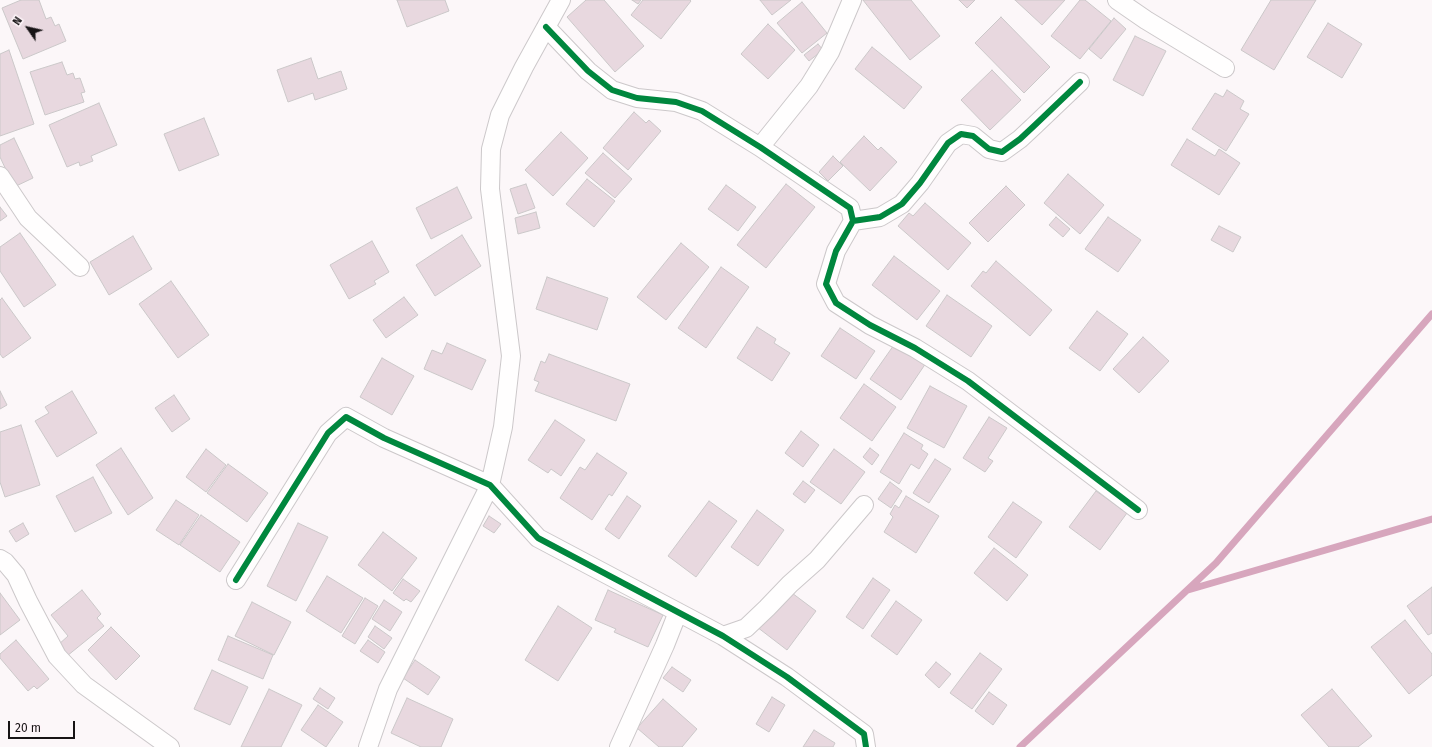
<!DOCTYPE html>
<html>
<head>
<meta charset="utf-8">
<style>
  body { margin:0 }
  #map { position:relative; width:1432px; height:747px; overflow:hidden; background:#fcf7f9; font-family:"Fira Sans",sans-serif }
  canvas { display:block }
  .north { position:absolute; left:8px; top:8px; width:40px; height:40px; -webkit-text-stroke:3px #fef5f9; paint-order:stroke; rotate:304deg; font-size:11px; font-weight:700; line-height:16px; text-align:center; color:#171415 }
  .north::after { content:''; display:block; margin:auto; width:14px; height:18px; background:#171415; clip-path:polygon(50% 0,100% 100%,50% 72%,0 100%) }
  .scale { position:absolute; left:8px; top:721px; width:67px; height:18px; box-sizing:border-box; border:2px solid #171415; border-top:0; padding-left:5px; font-size:12px; line-height:14px; white-space:nowrap; color:#171415; -webkit-text-stroke:3px #fef5f9; paint-order:stroke }
</style>
</head>
<body>
<div id="map">
<canvas width="1432" height="747"></canvas>
<div class="north">N</div>
<div class="scale">20 m</div>
</div>
<script>
const c = document.querySelector('canvas').getContext('2d');
c.lineJoin = 'round';
function poly(rows) {
  const path = new Path2D();
  for (const r of rows) {
    path.moveTo(r[0], r[1]);
    for (let i = 2; i < r.length; i += 2) path.lineTo(r[i], r[i + 1]);
  }
  return path;
}
function trace(path, color, width, dash) {
  c.strokeStyle = color;
  c.lineWidth = width;
  c.lineCap = dash ? 'butt' : 'round';
  c.setLineDash(dash || []);
  c.stroke(path);
}
function fillPath(path, color) {
  c.fillStyle = color;
  c.fill(path, 'evenodd');
}
const stream = poly([
  [1188,590,1432,519],
  [1020,747,1216,563,1432,314]
]);
const building = poly([
  [21,0,39,0,46,19,51,17,55,26,59,24,66,41,23,59,2,8,21,0],
  [397,0,445,0,449,11,407,27,397,0],
  [586,0,604,0,644,46,615,72,567,17,586,0],
  [632,0,641,0,638,4,632,0],
  [643,0,690,0,691,1,661,39,631,15,643,0],
  [760,0,791,0,772,15,760,0],
  [863,0,911,0,940,36,910,60,863,0],
  [959,0,975,0,967,8,959,0],
  [1015,0,1065,0,1042,25,1015,0],
  [1080,0,1085,0,1111,21,1080,59,1051,36,1080,0],
  [1271,0,1316,0,1274,70,1241,50,1271,0],
  [802,2,827,33,802,53,777,23,802,2],
  [1001,17,1050,67,1024,93,975,43,1001,17],
  [1114,18,1126,29,1101,59,1089,49,1114,18],
  [1328,23,1362,44,1342,78,1307,57,1328,23],
  [768,24,795,50,768,79,741,54,768,24],
  [1135,36,1166,51,1143,96,1113,80,1135,36],
  [818,44,823,50,809,61,804,55,818,44],
  [872,47,922,87,904,109,855,69,872,47],
  [9,50,34,124,0,136,0,54,9,50],
  [311,58,318,79,341,71,347,89,315,100,313,93,288,102,277,70,311,58],
  [62,62,67,75,73,73,75,79,80,78,85,92,81,93,84,102,45,115,30,72,62,62],
  [992,70,1021,100,990,130,961,100,992,70],
  [1227,90,1244,101,1240,109,1249,114,1226,151,1192,129,1215,93,1223,97,1227,90],
  [99,103,117,145,91,156,93,161,80,166,79,162,67,167,49,125,99,103],
  [634,112,646,123,649,120,661,131,628,170,603,148,634,112],
  [204,118,219,155,179,171,164,134,204,118],
  [561,132,588,158,553,196,525,170,561,132],
  [864,136,878,150,881,147,897,162,870,191,840,162,864,136],
  [14,138,33,178,14,187,0,157,0,145,14,138],
  [1187,139,1215,156,1219,149,1240,163,1219,195,1171,165,1187,139],
  [603,153,632,179,615,198,585,173,603,153],
  [833,156,843,166,828,181,819,172,833,156],
  [1068,174,1104,205,1080,234,1044,203,1068,174],
  [587,179,615,201,594,227,566,204,587,179],
  [526,184,535,208,518,214,510,189,526,184],
  [786,184,815,207,766,268,737,245,786,184],
  [726,185,756,207,738,231,708,209,726,185],
  [1006,186,1025,205,988,242,969,223,1006,186],
  [457,187,472,218,431,239,416,208,457,187],
  [925,203,971,243,948,270,898,226,909,213,913,216,925,203],
  [0,207,7,216,0,221,0,207],
  [536,212,540,228,518,234,515,218,536,212],
  [1056,217,1070,229,1063,237,1049,225,1056,217],
  [1108,217,1141,240,1118,272,1085,249,1108,217],
  [1219,226,1241,237,1233,252,1211,240,1219,226],
  [20,233,56,285,24,307,0,271,0,247,20,233],
  [462,235,481,266,435,296,416,265,462,235],
  [133,236,152,269,109,295,90,262,133,236],
  [372,241,389,272,374,281,376,284,349,299,330,265,372,241],
  [681,243,709,267,666,320,637,297,681,243],
  [894,256,940,291,917,320,872,285,894,256],
  [996,261,1052,310,1030,336,971,286,983,271,986,273,996,261],
  [721,267,749,287,706,348,678,328,721,267],
  [547,277,608,298,597,330,536,309,547,277],
  [171,281,209,335,178,358,139,304,171,281],
  [947,295,992,326,971,357,926,326,947,295],
  [404,297,418,315,386,338,373,320,404,297],
  [2,298,31,338,3,358,0,354,0,300,2,298],
  [1097,311,1128,334,1100,371,1069,348,1097,311],
  [757,327,776,339,774,343,790,353,772,381,737,358,757,327],
  [840,328,875,351,856,379,821,356,840,328],
  [1143,337,1169,361,1139,393,1113,369,1143,337],
  [896,342,926,363,901,400,870,379,896,342],
  [447,343,486,360,472,390,424,369,432,350,442,354,447,343],
  [549,354,630,384,616,421,535,391,539,382,534,380,541,361,545,363,549,354],
  [382,358,414,376,392,415,360,397,382,358],
  [864,384,896,407,872,441,840,418,864,384],
  [930,386,967,406,944,448,907,428,930,386],
  [0,391,7,405,0,409,0,391],
  [72,391,97,433,57,457,35,421,49,413,45,407,72,391],
  [174,395,190,419,172,432,155,408,174,395],
  [989,417,1007,428,988,458,993,461,985,472,963,458,989,417],
  [555,420,585,440,561,476,551,469,548,473,528,460,555,420],
  [21,425,40,485,5,497,0,482,0,432,21,425],
  [801,431,819,445,803,467,785,453,801,431],
  [904,433,923,445,921,449,928,454,919,469,911,464,899,484,880,472,904,433],
  [121,448,153,498,128,515,96,465,121,448],
  [870,448,879,455,872,465,863,457,870,448],
  [206,449,226,465,206,492,186,477,206,449],
  [834,449,865,472,841,504,810,482,834,449],
  [597,453,627,473,612,496,609,494,592,520,560,498,580,467,585,470,597,453],
  [935,459,951,469,929,503,913,493,935,459],
  [228,464,268,493,247,522,207,493,228,464],
  [93,477,112,513,75,532,56,496,93,477],
  [803,481,815,490,805,503,793,494,803,481],
  [890,482,902,491,891,508,878,499,890,482],
  [1096,491,1127,513,1100,550,1069,527,1096,491],
  [627,496,641,506,619,539,605,529,627,496],
  [906,496,939,516,916,553,884,532,893,517,890,514,895,505,899,508,906,496],
  [176,500,199,515,179,545,156,530,176,500],
  [709,501,737,521,696,577,668,556,709,501],
  [1013,502,1042,522,1016,558,988,537,1013,502],
  [757,510,784,530,758,566,731,547,757,510],
  [201,515,240,542,220,572,180,545,201,515],
  [489,516,501,524,494,533,483,526,489,516],
  [23,523,29,534,16,542,9,531,23,523],
  [298,523,328,537,296,601,267,586,298,523],
  [383,532,417,558,392,591,358,565,383,532],
  [994,548,1028,575,1007,601,974,573,994,548],
  [327,576,363,598,341,633,306,611,327,576],
  [873,578,890,590,863,629,846,617,873,578],
  [403,579,420,591,411,602,406,599,404,601,393,593,403,579],
  [1432,587,1432,633,1428,635,1407,606,1432,587],
  [82,590,101,614,97,618,104,626,67,656,58,645,68,636,51,615,82,590],
  [608,590,663,615,648,647,614,632,616,629,595,620,608,590],
  [0,593,20,620,0,635,0,593],
  [792,593,816,611,787,650,757,627,792,593],
  [365,598,378,606,355,644,342,636,365,598],
  [384,600,402,612,390,631,372,619,384,600],
  [896,601,922,620,897,655,871,636,896,601],
  [252,602,291,622,274,655,235,636,252,602],
  [558,606,592,628,558,681,525,660,558,606],
  [1405,620,1432,654,1432,675,1409,694,1371,647,1405,620],
  [375,626,392,638,384,649,368,637,375,626],
  [111,627,140,656,116,680,88,650,111,627],
  [228,636,273,655,263,679,218,660,228,636],
  [16,640,49,679,37,689,34,686,28,691,0,658,0,654,16,640],
  [368,640,385,652,378,663,360,651,368,640],
  [980,653,1002,669,972,709,950,693,980,653],
  [415,660,440,677,428,695,403,678,415,660],
  [936,662,951,674,939,688,925,675,936,662],
  [672,667,691,680,683,692,663,678,672,667],
  [212,670,248,687,230,725,194,709,212,670],
  [320,688,335,698,328,709,313,699,320,688],
  [269,689,302,705,281,747,241,747,269,689],
  [1332,689,1372,736,1358,747,1329,747,1301,715,1332,689],
  [989,692,1007,705,993,725,975,711,989,692],
  [772,697,785,705,769,732,756,724,772,697],
  [407,698,453,719,441,747,421,747,391,733,407,698],
  [663,699,697,729,682,747,659,747,637,728,663,699],
  [318,705,343,722,326,747,301,730,318,705],
  [814,730,835,743,833,747,803,747,814,730]
]);
const street = poly([
  [1117,0,1146,20,1225,68],
  [546,27,588,71,612,90,637,98,676,102,702,111,760,147,850,208,853,221,836,251,826,284,836,303,870,325,915,348,968,381,1138,510],
  [760,147,809,86,830,52,852,0],
  [0,176,28,218,80,267],
  [853,221,880,217,902,204,920,183,948,143,961,134,973,136,989,149,1002,152,1020,139,1035,125,1080,82],
  [0,559,5,562,16,575,28,601,57,656,84,685,170,747],
  [236,580,328,433,346,417,384,438,490,485,538,538,723,636,787,677,864,734,866,747],
  [723,636,746,628,767,608,790,584,817,560,864,505],
  [368,747,388,689,490,485,503,427,511,356,490,189,491,149,500,115,524,67,561,0],
  [619,747,665,645,678,612]
]);
const cycleway = poly([
  [546,27,588,71,612,90,637,98,676,102,702,111,760,147,850,208,853,221,836,251,826,284,836,303,870,325,915,348,968,381,1138,510],
  [853,221,880,217,902,204,920,183,948,143,961,134,973,136,989,149,1002,152,1020,139,1035,125,1080,82],
  [236,580,328,433,346,417,384,438,490,485,538,538,723,636,787,677,864,734,866,747]
]);
trace(stream, '#d7a6bd', 7);
fillPath(building, '#e8d8df');
trace(building, '#cbc8c9', 1);
trace(street, '#ccc8ca', 20);
trace(street, '#fffefe', 18);
trace(cycleway, '#00873e', 6);
</script>
</body>
</html>
